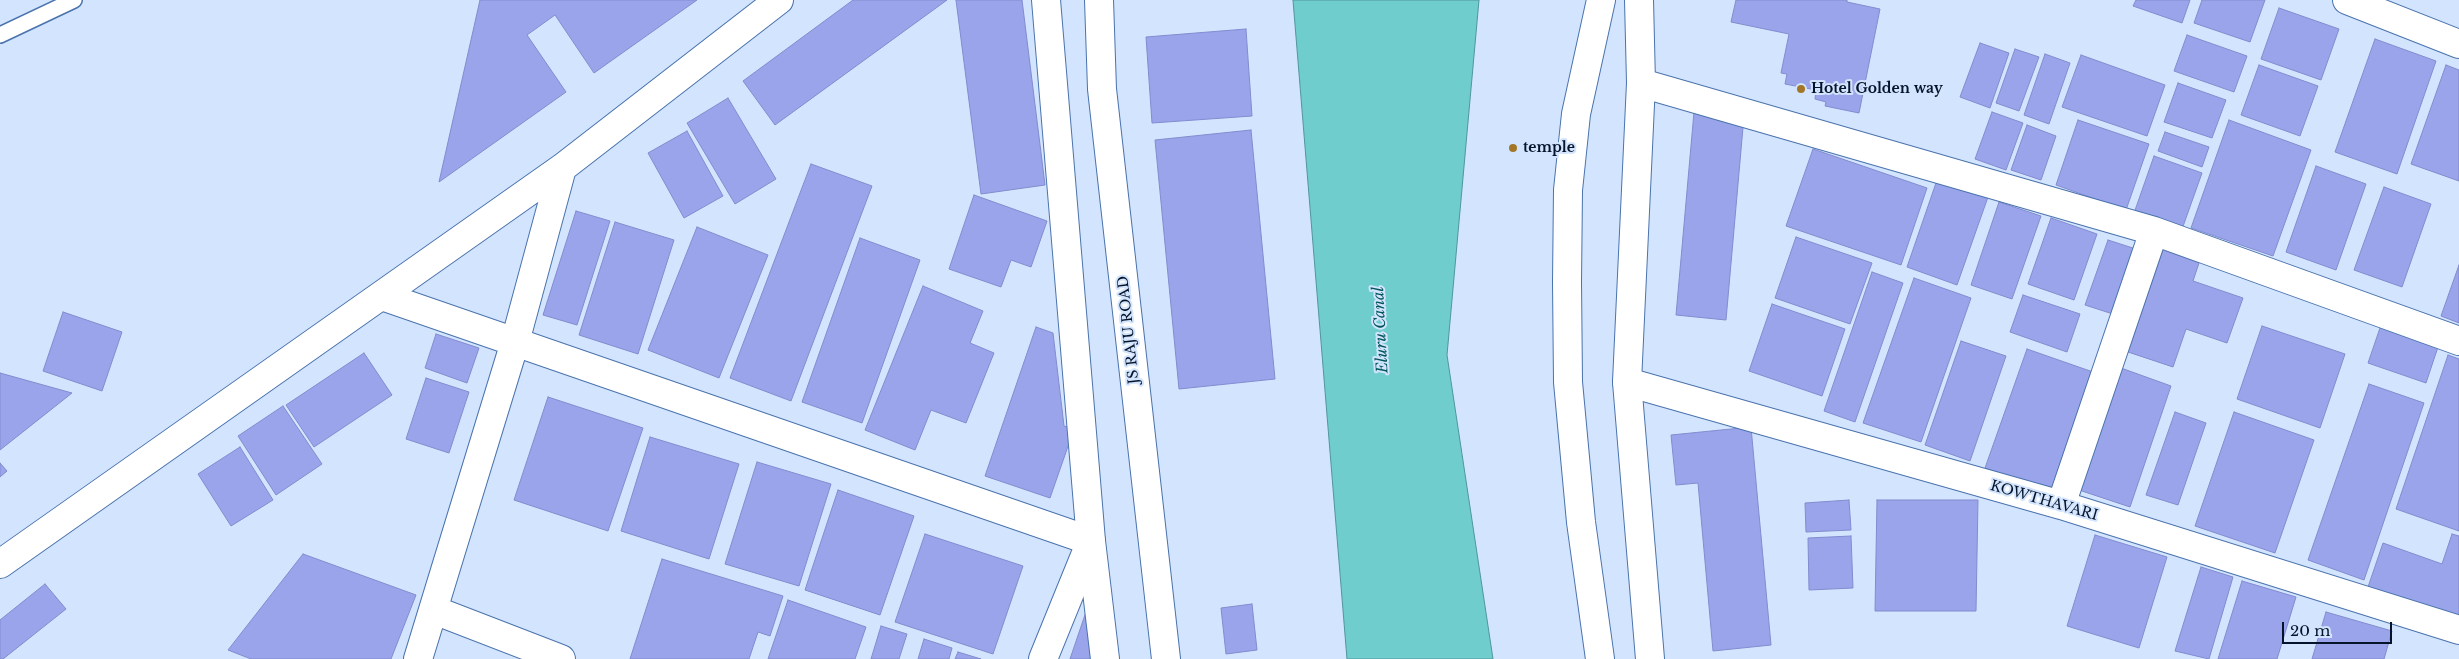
<!DOCTYPE html>
<html>
<head>
<meta charset="utf-8">
<style>
  body { margin:0 }
  #map { position:relative; width:2459px; height:659px; overflow:hidden; background:#d2e4fe; font-family:"Libre Baskerville",serif }
  canvas { display:block }
  .scale { position:absolute; left:2282px; top:622px; width:110px; height:22px; box-sizing:border-box; border:2px solid #05142a; border-top:0; padding-left:6px; font-size:15px; line-height:18px; white-space:nowrap; color:#05142a; -webkit-text-stroke:4px #d2e4fe; paint-order:stroke }
</style>
</head>
<body>
<div id="map">
<canvas width="2459" height="659"></canvas>
<div class="scale">20 m</div>
</div>
<script>
const c = document.querySelector('canvas').getContext('2d');
c.lineJoin = 'round';
function fillPath(path, color) {
  c.fillStyle = color;
  c.fill(path, 'evenodd');
}
function poly(rows) {
  const path = new Path2D();
  for (const r of rows) {
    path.moveTo(r[0], r[1]);
    for (let i = 2; i < r.length; i += 2) path.lineTo(r[i], r[i + 1]);
  }
  return path;
}
function trace(path, color, width, dash) {
  c.strokeStyle = color;
  c.lineWidth = width;
  c.lineCap = dash ? 'butt' : 'round';
  c.setLineDash(dash || []);
  c.stroke(path);
}
function drawText(font, color, halo, rows, align = 'center') {
  c.font = font + ' "Libre Baskerville",serif';
  c.lineWidth = 4;
  c.setLineDash([]);
  c.textBaseline = 'middle';
  c.strokeStyle = halo;
  c.fillStyle = color;
  for (const [text, x, y, turn = 0] of rows) {
    c.save();
    c.translate(x, y);
    c.rotate((+turn || 0) * Math.PI / 180);
    c.textAlign = isNaN(turn) ? turn : align;
    if (halo) c.strokeText(text, 0, 0);
    c.fillText(text, 0, 0);
    c.restore();
  }
}
const water = poly([
  [1293,0,1479,0,1447,355,1493,659,1347,659,1293,0]
]);
const building = poly([
  [480,0,697,0,594,73,555,15,527,35,566,92,439,182,480,0],
  [853,0,947,0,775,125,743,81,853,0],
  [956,0,1022,0,1045,185,981,194,956,0],
  [1736,0,1847,0,1847,2,1880,9,1859,113,1825,106,1826,102,1815,99,1816,90,1785,84,1787,74,1781,73,1789,34,1731,22,1736,0],
  [2136,0,2190,0,2182,23,2133,6,2136,0],
  [2202,0,2265,0,2250,42,2194,23,2202,0],
  [2279,8,2339,29,2321,80,2261,59,2279,8],
  [1246,29,1252,116,1152,123,1146,37,1246,29],
  [2187,35,2247,56,2234,92,2174,71,2187,35],
  [2375,39,2436,61,2397,174,2335,152,2375,39],
  [1980,43,2009,53,1990,108,1960,97,1980,43],
  [2015,49,2039,57,2019,111,1996,103,2015,49],
  [2045,54,2070,63,2049,124,2024,115,2045,54],
  [2081,55,2165,85,2147,136,2062,107,2081,55],
  [2259,65,2318,86,2300,136,2241,115,2259,65],
  [2446,65,2459,70,2459,181,2411,164,2446,65],
  [2178,83,2226,100,2212,138,2164,122,2178,83],
  [728,98,776,179,735,204,687,123,728,98],
  [1694,112,1744,116,1726,320,1676,315,1694,112],
  [1992,112,2023,123,2006,170,1975,159,1992,112],
  [2078,120,2149,144,2126,210,2056,185,2078,120],
  [2229,120,2311,150,2273,256,2191,228,2229,120],
  [2027,125,2056,136,2041,180,2011,170,2027,125],
  [1251,130,1275,379,1179,389,1155,140,1251,130],
  [687,131,723,196,684,218,648,153,687,131],
  [2165,132,2209,147,2202,167,2158,151,2165,132],
  [1813,149,1927,188,1901,265,1786,226,1813,149],
  [2154,156,2202,173,2181,232,2133,216,2154,156],
  [811,164,872,186,791,401,730,378,811,164],
  [2316,166,2366,184,2336,270,2286,252,2316,166],
  [1937,180,1988,197,1957,285,1907,267,1937,180],
  [2384,187,2431,204,2402,287,2354,270,2384,187],
  [974,195,1047,221,1031,267,1011,260,1001,287,949,269,974,195],
  [1999,202,2041,216,2012,299,1971,285,1999,202],
  [576,211,610,221,577,325,543,315,576,211],
  [2051,218,2097,234,2074,300,2028,284,2051,218],
  [615,222,674,240,638,354,579,335,615,222],
  [697,227,768,255,719,378,648,350,697,227],
  [1796,237,1872,263,1850,324,1775,298,1796,237],
  [860,238,920,260,862,423,802,402,860,238],
  [2108,240,2139,250,2116,315,2085,305,2108,240],
  [2163,250,2199,263,2193,281,2243,298,2227,343,2186,329,2173,367,2128,352,2163,250],
  [2459,265,2459,323,2441,316,2459,265],
  [1872,272,1903,283,1855,422,1824,411,1872,272],
  [1914,278,1971,298,1921,442,1863,423,1914,278],
  [923,286,983,311,970,343,994,353,966,423,931,410,915,450,865,430,923,286],
  [2023,295,2080,314,2067,352,2010,332,2023,295],
  [1772,304,1845,329,1822,396,1749,371,1772,304],
  [63,312,122,332,102,391,43,371,63,312],
  [2381,325,2439,344,2426,383,2368,363,2381,325],
  [2262,326,2345,354,2320,428,2237,399,2262,326],
  [1036,327,1053,333,1064,426,1074,429,1050,498,985,476,1036,327],
  [436,334,479,348,467,383,425,368,436,334],
  [1961,341,2006,356,1970,461,1925,445,1961,341],
  [2027,349,2093,372,2052,491,1985,468,2027,349],
  [364,353,392,395,314,447,286,405,364,353],
  [2448,355,2459,359,2459,531,2396,509,2448,355],
  [2121,368,2171,386,2130,507,2079,490,2121,368],
  [0,373,72,393,0,450,0,373],
  [426,378,469,392,449,453,406,439,426,378],
  [2369,384,2424,403,2364,580,2308,560,2369,384],
  [548,397,643,428,608,531,514,500,548,397],
  [283,406,322,464,276,495,238,436,283,406],
  [2175,412,2206,423,2178,505,2146,495,2175,412],
  [2234,412,2314,440,2275,553,2195,526,2234,412],
  [1751,427,1771,645,1713,651,1698,483,1676,485,1671,435,1751,427],
  [650,437,739,464,709,559,621,531,650,437],
  [240,447,273,500,231,526,198,474,240,447],
  [757,462,831,484,799,586,725,564,757,462],
  [0,463,7,471,0,477,0,463],
  [838,490,914,516,880,615,805,590,838,490],
  [1849,500,1851,530,1806,532,1805,503,1849,500],
  [1877,500,1978,500,1976,611,1875,611,1877,500],
  [925,534,1023,566,993,654,895,622,925,534],
  [2452,534,2459,536,2459,618,2368,587,2383,543,2442,564,2452,534],
  [2095,535,2167,557,2139,648,2067,626,2095,535],
  [1851,536,1853,588,1809,590,1808,538,1851,536],
  [303,554,416,595,391,659,251,659,228,650,303,554],
  [662,559,783,596,770,636,758,632,749,659,630,659,662,559],
  [2201,567,2233,577,2209,659,2175,651,2201,567],
  [2242,581,2296,597,2277,659,2218,659,2242,581],
  [45,584,66,609,3,659,0,659,0,620,45,584],
  [788,600,866,627,855,659,768,659,788,600],
  [1252,604,1257,650,1226,654,1221,608,1252,604],
  [1088,606,1094,659,1070,659,1088,606],
  [2326,612,2392,631,2384,659,2312,659,2326,612],
  [881,626,907,634,899,659,871,659,881,626],
  [924,639,952,648,949,659,918,659,924,639],
  [958,652,981,659,955,659,958,652]
]);
const lane = poly([
  [0,35,74,0]
]);
const street = poly([
  [2347,0,2459,44],
  [1641,83,2154,231,2459,341],
  [382,296,1091,541,1043,659],
  [1627,382,2061,505,2459,630],
  [2061,505,2154,231],
  [434,610,561,659]
]);
const secondary = poly([
  [0,564,562,168,779,0],
  [418,659,515,342,562,168]
]);
const primary = poly([
  [1046,0,1091,541,1105,659],
  [1099,0,1102,89,1166,659],
  [1639,0,1641,83,1627,382,1650,659],
  [1600,659,1581,522,1568,382,1567,282,1568,190,1576,114,1601,0]
]);
const markers = [
  [1801,89,5,"#a27527"],
  [1513,148,5,"#a27527"]
];
const poiNames = [
  ["Hotel Golden way",1811,89],
  ["temple",1523,148]
];
const streetNames = [
  ["JS RAJU ROAD",1129,330,-96],
  ["KOWTHAVARI",2044,501,16]
];
const waterNames = [
  ["Eluru Canal",1381,330,-93]
];
fillPath(water, '#70cdce');
trace(water, '#50969d', 1);
fillPath(building, '#9aa4ea');
trace(building, '#828bcf', 1);
trace(lane, '#4a73ad', 18);
trace(street, '#4a73ad', 30);
trace(secondary, '#4a73ad', 30);
trace(primary, '#4a73ad', 30);
trace(lane, '#fff', 15);
trace(street, '#fff', 28);
trace(secondary, '#fff', 28);
trace(primary, '#fff', 28);
for (const [x, y, r, color] of markers) {
  const dot = new Path2D();
  dot.arc(x, y, r, 0, 2 * Math.PI);
  c.fillStyle = color;
  c.fill(dot);
  trace(dot, '#d2e4fe', 2);
}
drawText('bold 14px', '#05142a', '#d2e4fe', poiNames, 'left');
drawText('14px', '#05142a', '#d2e4fe', streetNames);
drawText('italic 15px', '#005758', '#d2e4fe', waterNames);
</script>
</body>
</html>
